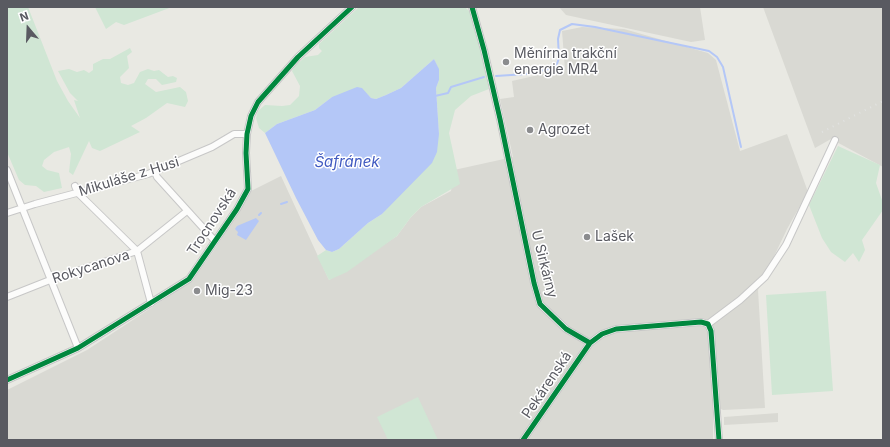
<!DOCTYPE html>
<html>
<head>
<meta charset="utf-8">
<style>
  body { margin:0 }
  #map { position:relative; width:890px; height:447px; overflow:hidden; background:#e9e9e3; font-family:Inter,sans-serif }
  canvas { display:block }
  .frame { position:absolute; inset:0; border:8px solid #595a61; pointer-events:none }
  .north { position:absolute; left:8px; top:8px; width:40px; height:40px; -webkit-text-stroke:3px #fff; paint-order:stroke; rotate:341deg; font-size:11px; font-weight:700; line-height:16px; text-align:center; color:#595a61 }
  .north::after { content:''; display:block; margin:auto; width:14px; height:18px; background:#595a61; clip-path:polygon(50% 0,100% 100%,50% 72%,0 100%) }
</style>
</head>
<body>
<div id="map">
<canvas width="890" height="447"></canvas>
<div class="frame"></div>
<div class="north">N</div>
</div>
<script>
const c = document.querySelector('canvas').getContext('2d');
c.lineJoin = 'round';
function fillPath(path, color) {
  c.fillStyle = color;
  c.fill(path, 'evenodd');
}
function poly(rows) {
  const path = new Path2D();
  for (const r of rows) {
    path.moveTo(r[0], r[1]);
    for (let i = 2; i < r.length; i += 2) path.lineTo(r[i], r[i + 1]);
  }
  return path;
}
function trace(path, color, width, dash) {
  c.strokeStyle = color;
  c.lineWidth = width;
  c.lineCap = dash ? 'butt' : 'round';
  c.setLineDash(dash || []);
  c.stroke(path);
}
function drawText(font, color, halo, rows, align = 'center') {
  c.font = font + ' Inter,sans-serif';
  c.lineWidth = 3;
  c.setLineDash([]);
  c.textBaseline = 'middle';
  c.strokeStyle = halo;
  c.fillStyle = color;
  for (const [text, x, y, turn = 0] of rows) {
    c.save();
    c.translate(x, y);
    c.rotate((+turn || 0) * Math.PI / 180);
    c.textAlign = isNaN(turn) ? turn : align;
    if (halo) c.strokeText(text, 0, 0);
    c.fillText(text, 0, 0);
    c.restore();
  }
}
const industrial = poly([
  [559,7,700,7,705,40,691,42,566,15],
  [763,7,883,7,883,167,831,139,815,148],
  [582,27,624,29,708,53,716,60,740,151,787,134,808,192,787,229,758,290,765,408,723,410,713,405,713,440,7,440,7,390,87,350,192,281,215,249,251,191,281,176,329,280,397,236,411,217,421,207,451,191,454,170,513,157,500,99,514,97,512,81,565,69,562,31],
  [778,413,778,422,724,425,724,417]
]);
const green = poly([
  [7,7,28,7,57,81,68,101,80,118,74,100,78,101,70,93,58,71,69,69,77,72,84,70,89,73,93,70,93,64,103,59,110,59,130,48,132,52,127,56,129,68,120,77,121,83,128,85,134,83,140,72,148,69,154,71,159,70,168,77,173,76,177,78,176,82,162,85,156,79,148,79,145,84,156,92,180,87,186,92,188,101,185,107,167,103,146,118,131,126,140,132,100,151,92,148,89,141,73,175,69,172,71,154,69,147,54,152,44,160,42,166,47,170,59,173,62,188,44,192,36,186,25,185,19,180,7,152],
  [95,7,172,7,124,25,116,22,106,29],
  [359,7,465,7,470,12,476,28,489,89,471,96,455,110,449,133,460,184,421,207,411,217,397,236,347,272,329,280,317,256,326,250,332,252,339,249,368,223,382,214,439,134,436,88,439,80,438,68,434,59,401,88,386,95,376,99,371,98,367,94,332,97,315,110,277,124,265,133,259,128,256,118,258,111,265,105,282,106,290,105,299,96,300,86,292,71,295,66,305,57,318,55,322,51,319,48,319,44],
  [838,146,880,165,876,183,883,203,883,210,862,240,865,250,859,262,853,253,845,262,831,252,822,238,809,205],
  [826,291,833,391,772,395,766,295],
  [418,397,438,440,388,440,377,417]
]);
const water = poly([
  [434,59,439,69,439,80,436,88,439,134,437,152,432,163,382,214,368,223,339,249,332,252,326,250,318,240,296,198,265,133,277,124,315,110,332,97,357,87,362,88,371,98,376,99,386,95,401,88],
  [256,218,259,221,246,240,237,235,238,232,235,229,237,226]
]);
const stream = poly([
  [496,76,526,74,553,68,557,64,559,58,558,39,560,30,572,24,595,27,709,51,717,57,723,67,741,147],
  [435,96,448,93,451,87,484,77],
  [281,204,287,202],
  [259,215,261,213]
]);
const street = poly([
  [472,7,484,50,500,119,534,283,540,304,566,329,590,343],
  [7,170,78,348],
  [155,172,157,177,215,241],
  [75,186,78,193,137,251,151,303],
  [7,213,35,204,148,174,212,147,234,134,247,134],
  [7,297,50,280,137,251,187,211],
  [708,324,740,300,765,277,786,245,835,140],
  [7,380,78,348,189,279,237,209,248,189,246,153,247,134,251,116,258,102,298,57,352,7],
  [523,440,590,343,602,334,616,329,701,322,708,324,711,331,719,440]
]);
const rail = poly([
  [822,132,883,101]
]);
const cycleway = poly([
  [472,7,484,50,500,119,534,283,540,304,566,329,590,343],
  [7,380,78,348,189,279,237,209,248,189,246,153,247,134,251,116,258,102,298,57,352,7],
  [523,440,590,343,602,334,616,329,701,322,708,324,711,331,719,440]
]);
const markers = [
  [506,62,4,"#8b8c8e"],
  [530,130,4,"#8b8c8e"],
  [587,237,4,"#8b8c8e"],
  [197,291,4,"#8b8c8e"]
];
const poiNames = [
  ["Měnírna trakční",514,54],
  ["energie MR4",514,70],
  ["Agrozet",538,130],
  ["Lašek",595,237],
  ["Mig-23",205,291]
];
const streetNames = [
  ["Mikuláše z Husi",129,177,-17],
  ["Trocnovská",212,222,-57],
  ["U Sirkárny",544,264,76],
  ["Rokycanova",91,267,-18],
  ["Pekárenská",547,385,-56]
];
const waterNames = [
  ["Šafránek",347,162]
];
fillPath(industrial, '#d9d9d3');
fillPath(green, '#d0e6d4');
fillPath(water, '#b4c7f7');
trace(stream, '#b4c7f7', 2);
trace(street, '#c7c7c7', 8);
trace(street, '#fcfcfb', 6);
trace(rail, '#e2e3e2', 2, [1, 5]);
trace(cycleway, '#00873e', 5);
for (const [x, y, r, color] of markers) {
  const dot = new Path2D();
  dot.arc(x, y, r, 0, 2 * Math.PI);
  c.fillStyle = color;
  c.fill(dot);
  trace(dot, '#fff', 1.5);
}
drawText('14px', '#595a61', '#fff', poiNames, 'left');
drawText('14px', '#595a61', '#fff', streetNames);
drawText('italic 15px', '#405ac1', '#fff', waterNames);
</script>
</body>
</html>
